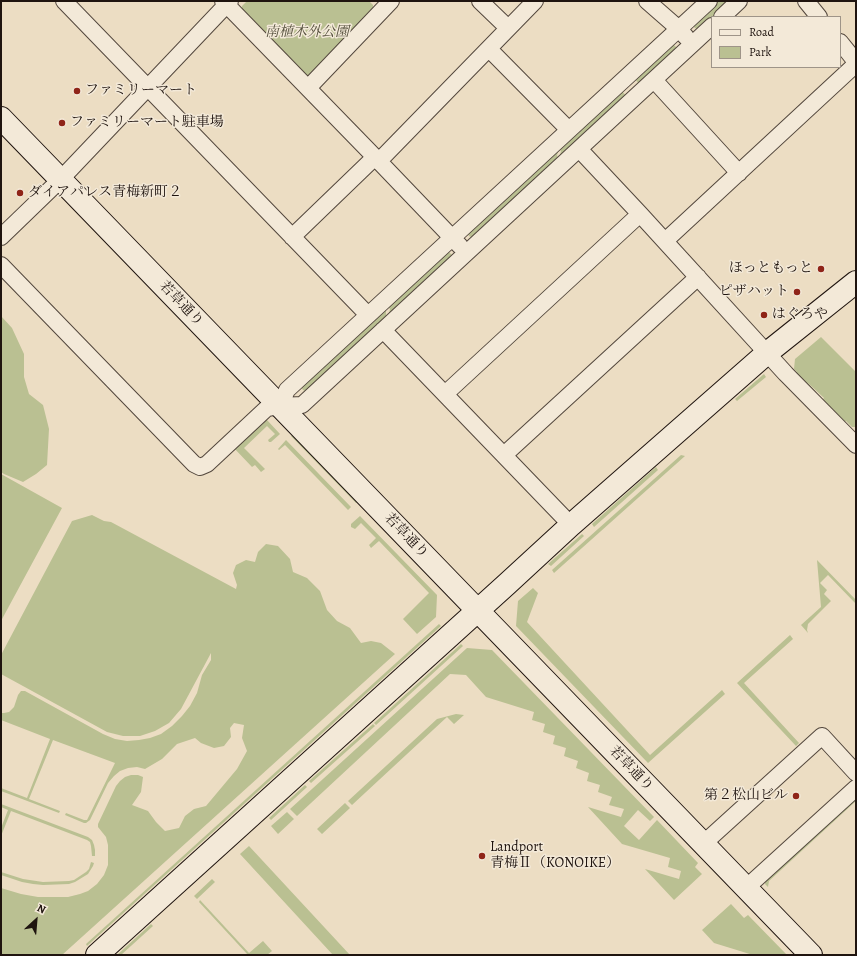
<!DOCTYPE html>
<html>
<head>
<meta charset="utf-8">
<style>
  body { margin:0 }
  #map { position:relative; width:857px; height:956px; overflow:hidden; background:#ecddc3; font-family:Alegreya,serif }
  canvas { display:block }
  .frame { position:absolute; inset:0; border:2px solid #1f140f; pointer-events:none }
  .legend { position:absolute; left:711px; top:16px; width:130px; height:52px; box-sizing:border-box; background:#f3e9d8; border:1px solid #9e9488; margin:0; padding:5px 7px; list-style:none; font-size:12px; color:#1f140f }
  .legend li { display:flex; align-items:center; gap:8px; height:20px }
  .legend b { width:20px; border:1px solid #9e9488 }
  .north { position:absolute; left:16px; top:900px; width:40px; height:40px; -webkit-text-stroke:3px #f3e9d8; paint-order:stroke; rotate:26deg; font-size:11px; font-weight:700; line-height:16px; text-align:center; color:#1f140f }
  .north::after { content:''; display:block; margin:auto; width:14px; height:18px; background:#1f140f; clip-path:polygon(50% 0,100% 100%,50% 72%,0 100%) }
</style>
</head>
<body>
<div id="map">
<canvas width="857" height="956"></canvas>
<div class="frame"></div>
<ul class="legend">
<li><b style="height:5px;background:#f3e9d8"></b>Road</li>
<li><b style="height:11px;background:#bac092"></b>Park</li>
</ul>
<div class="north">N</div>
</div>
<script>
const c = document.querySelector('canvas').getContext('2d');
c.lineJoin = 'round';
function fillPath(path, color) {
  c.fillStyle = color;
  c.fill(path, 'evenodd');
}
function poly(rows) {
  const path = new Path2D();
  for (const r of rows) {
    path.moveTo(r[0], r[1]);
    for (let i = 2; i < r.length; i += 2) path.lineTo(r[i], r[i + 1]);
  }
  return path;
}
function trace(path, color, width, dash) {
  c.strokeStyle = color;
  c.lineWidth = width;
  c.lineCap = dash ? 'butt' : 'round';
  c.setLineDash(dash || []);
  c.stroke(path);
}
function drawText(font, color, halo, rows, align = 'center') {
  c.font = font + ' Alegreya,"Noto Serif JP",serif';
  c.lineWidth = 3;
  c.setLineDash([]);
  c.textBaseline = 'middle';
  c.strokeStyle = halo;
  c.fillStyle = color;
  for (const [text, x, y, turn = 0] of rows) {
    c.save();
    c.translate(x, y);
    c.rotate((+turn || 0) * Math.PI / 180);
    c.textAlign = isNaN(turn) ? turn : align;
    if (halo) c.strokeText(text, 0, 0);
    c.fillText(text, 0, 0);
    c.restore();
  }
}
const green = poly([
  [247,1,369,1,373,5,373,11,311,76,305,76,242,12,242,6],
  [714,1,732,1,715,17,712,17,712,20,699,30,695,28,693,26],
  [671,44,674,45,677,48,641,86,633,77],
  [620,89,628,98,565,155,560,155,561,151,557,147],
  [552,151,558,151,557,156,560,160,473,238,469,236,467,232],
  [448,251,453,256,394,314,389,314,390,309,386,305],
  [381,310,386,310,386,315,389,319,305,391,303,390,301,387],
  [1,316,12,328,24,354,24,377,29,394,43,405,49,429,47,465,36,474,23,482,4,474,1,472],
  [821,337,856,372,856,427,852,427,846,421,844,423,821,401,824,398,807,382,816,392,814,393,795,374,797,372,794,369,795,359],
  [764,374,766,377,737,401,735,399],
  [262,420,267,420,280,434,271,442,269,442,268,440,275,434,267,426,244,448,265,469,261,472,255,465,252,467,233,447],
  [293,434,358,501,356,503,291,436],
  [286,440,351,507,348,510,285,445,279,450,278,449],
  [681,455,685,456,554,573,552,570],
  [656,467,658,470,594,527,592,524],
  [1,474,62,508,1,621],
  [92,515,104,521,111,522,236,589,237,585,233,573,236,565,246,560,255,562,258,552,266,544,278,546,290,559,293,572,307,578,320,591,327,610,337,621,350,628,361,643,371,641,381,643,395,654,62,955,1,955,1,888,21,894,38,897,68,897,80,894,88,891,97,884,104,875,108,865,108,845,106,837,98,827,98,824,116,786,120,781,125,777,131,775,138,775,143,777,141,792,132,805,148,811,156,822,165,831,179,828,185,816,194,809,206,806,237,769,247,751,242,738,244,725,234,723,230,728,231,737,224,746,214,748,201,743,195,738,177,744,162,759,145,769,137,767,128,768,120,771,114,776,108,783,90,820,86,823,84,823,65,815,66,813,84,820,87,820,88,818,115,763,53,740,29,799,60,811,59,813,1,791,1,788,27,798,50,739,1,720,1,713,4,713,9,712,14,707,18,695,21,691,25,691,103,734,115,739,127,741,139,740,150,738,161,734,172,726,182,716,190,706,197,693,202,675,211,660,211,653,181,709,169,723,155,731,140,736,123,736,107,732,1,674,1,655,72,521],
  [360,516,437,595,436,617,417,634,403,619,429,593,379,541,371,548,369,545,376,538,361,523,355,529,351,527,351,524],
  [582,534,584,536,551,566,548,564],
  [817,560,856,600,856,604,828,575,820,583,827,590,824,594,831,601,808,624,807,630,808,633,801,625,821,607],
  [533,588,538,593,527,622,650,755,722,690,725,694,648,763,516,626,518,601],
  [439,624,441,626,87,946,86,944],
  [790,635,793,639,744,683,799,743,796,746,737,683],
  [461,644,463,646,376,725,374,723],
  [467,648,492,650,654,817,650,821,638,810,624,826,639,840,657,820,698,863,695,867,702,874,674,900,645,869,679,879,681,871,668,867,670,858,622,844,588,807,621,817,624,809,609,805,612,797,598,792,600,785,587,781,589,773,576,768,578,761,564,756,566,748,553,744,555,736,543,732,545,724,532,720,534,712,486,697,466,675,450,674,297,816,290,809],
  [456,714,464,715,454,724,447,717,352,805,348,801,437,719],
  [373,724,375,726,311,783,309,781],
  [305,785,307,787,271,820,269,818],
  [856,795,856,801,769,881,768,887,765,884,766,878],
  [345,803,350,808,322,834,317,829],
  [1,804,88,837,92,840,94,845,95,850,95,856,92,856,91,846,90,842,87,840,11,811,1,836,1,828,8,810,1,807],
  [287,812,294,819,278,834,271,826],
  [249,846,350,955,333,955,240,854],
  [91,862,94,863,93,866,88,874,75,882,69,884,43,885,33,884,22,882,1,875,1,872,23,879,43,882,69,881,74,880,86,872,89,869],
  [212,879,215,882,197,899,194,896],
  [200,900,249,953,263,941,272,951,267,955,248,955,199,902],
  [731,904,744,918,748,915,787,955,753,955,714,943,702,930],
  [151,924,153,926,121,955,117,955]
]);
const street = poly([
  [64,1,368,315],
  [223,1,369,151,460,246],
  [480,1,508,28],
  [647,1,679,29,686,37],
  [806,1,819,17],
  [722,17,739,1],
  [840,42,856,62],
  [489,49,569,130],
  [654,80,739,173],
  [308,88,391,1],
  [579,149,640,214,786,374,856,445],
  [379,161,535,1],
  [1,237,60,180,230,1],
  [292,237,375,157],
  [665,241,856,64],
  [1,265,194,464,200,467,207,464,267,408,280,406,302,405,712,26],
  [383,330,571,525],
  [445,394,640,214],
  [280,406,287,390,709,1],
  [504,455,698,277],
  [703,844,822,736,856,773],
  [746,888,856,788]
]);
const secondary = poly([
  [1,118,811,955],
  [97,955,507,584,571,525,767,353,856,282]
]);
const markers = [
  [77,91,4,"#8f2418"],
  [62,123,4,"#8f2418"],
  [20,193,4,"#8f2418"],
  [821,269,4,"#8f2418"],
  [797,292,4,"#8f2418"],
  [764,315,4,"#8f2418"],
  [796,796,4,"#8f2418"],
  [482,856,4,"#8f2418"]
];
const parkNames = [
  ["南植木外公園",307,33]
];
const poiNames = [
  ["ファミリーマート",85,91],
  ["ファミリーマート駐車場",70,123],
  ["ダイアパレス青梅新町２",28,193],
  ["ほっともっと",813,269,"right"],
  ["ピザハット",789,292,"right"],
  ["はぐろや",772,315],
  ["第２松山ビル",788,796,"right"],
  ["Landport",490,848],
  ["青梅Ⅱ（KONOIKE）",490,864]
];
const streetNames = [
  ["若草通り",181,304,46],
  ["若草通り",406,536,46],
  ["若草通り",631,769,46]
];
fillPath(green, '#bac092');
trace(street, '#52463c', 18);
trace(secondary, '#1f140f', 24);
trace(street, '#f3e9d8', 16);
trace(secondary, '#f3e9d8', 22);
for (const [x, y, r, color] of markers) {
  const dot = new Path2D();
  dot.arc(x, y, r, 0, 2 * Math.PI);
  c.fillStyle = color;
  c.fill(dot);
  trace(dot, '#f3e9d8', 1.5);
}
drawText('italic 14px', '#55503d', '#f3e9d8', parkNames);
drawText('14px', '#1f140f', '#f3e9d8', poiNames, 'left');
drawText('14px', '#1f140f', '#f3e9d8', streetNames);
</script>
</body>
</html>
